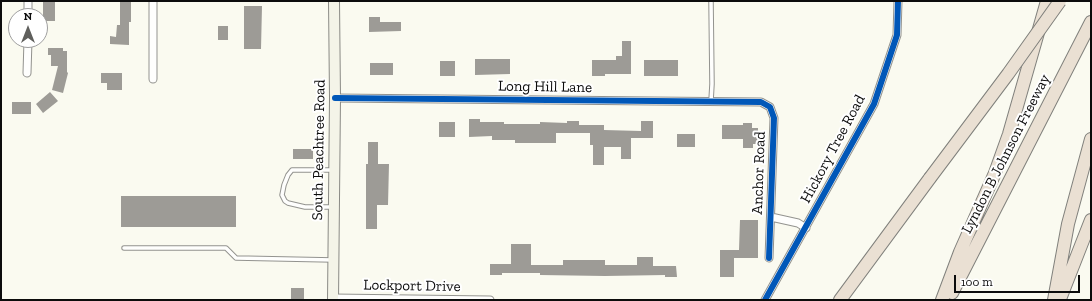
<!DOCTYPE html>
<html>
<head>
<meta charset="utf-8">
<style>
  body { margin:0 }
  #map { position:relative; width:1092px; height:301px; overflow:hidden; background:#fafaf0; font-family:"Zilla Slab",serif }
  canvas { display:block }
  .frame { position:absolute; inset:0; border:2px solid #0c0c0c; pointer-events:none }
  .north { position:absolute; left:8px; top:8px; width:40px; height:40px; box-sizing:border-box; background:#fff; border:1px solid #9e9e9e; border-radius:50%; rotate:0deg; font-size:11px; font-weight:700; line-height:16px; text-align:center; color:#0c0c0c }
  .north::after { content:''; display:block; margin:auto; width:14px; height:18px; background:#5f5f5c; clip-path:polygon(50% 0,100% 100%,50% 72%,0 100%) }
  .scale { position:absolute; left:954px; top:275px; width:126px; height:18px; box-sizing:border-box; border:2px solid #0c0c0c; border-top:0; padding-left:5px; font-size:12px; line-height:14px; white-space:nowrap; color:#0c0c0c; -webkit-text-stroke:3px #fff; paint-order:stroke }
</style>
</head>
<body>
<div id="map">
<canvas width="1092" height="301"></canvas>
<div class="frame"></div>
<div class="north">N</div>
<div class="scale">100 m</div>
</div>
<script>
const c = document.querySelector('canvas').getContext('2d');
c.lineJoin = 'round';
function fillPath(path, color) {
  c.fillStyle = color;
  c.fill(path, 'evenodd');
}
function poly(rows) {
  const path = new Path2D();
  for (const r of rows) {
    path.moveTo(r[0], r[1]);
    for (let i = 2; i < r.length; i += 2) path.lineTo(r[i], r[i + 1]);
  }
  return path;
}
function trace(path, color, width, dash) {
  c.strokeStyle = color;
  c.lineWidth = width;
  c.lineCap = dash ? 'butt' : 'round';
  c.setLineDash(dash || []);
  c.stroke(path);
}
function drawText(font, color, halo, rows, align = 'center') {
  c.font = font + ' "Zilla Slab",serif';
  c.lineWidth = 4;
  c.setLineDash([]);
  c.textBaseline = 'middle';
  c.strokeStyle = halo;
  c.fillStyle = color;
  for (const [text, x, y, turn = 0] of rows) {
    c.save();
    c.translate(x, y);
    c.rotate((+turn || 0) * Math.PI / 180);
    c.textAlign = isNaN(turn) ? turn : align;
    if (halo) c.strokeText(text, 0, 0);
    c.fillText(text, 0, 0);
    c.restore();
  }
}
const building = poly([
  [43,1,55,1,55,21,43,21],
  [120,2,131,2,131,22,129,22,129,45,110,44,110,36,116,37,117,25,120,25],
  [244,6,262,6,261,49,244,49],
  [369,17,380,17,380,22,401,22,401,31,369,32],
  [218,26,228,26,228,40,218,40],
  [622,41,631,41,631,74,605,74,605,76,592,76,592,60,616,60,616,56,622,56],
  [48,48,63,48,63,51,67,51,67,72,68,73,63,93,52,90,58,66,51,66,51,55,48,55],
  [475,59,510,59,510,74,475,75],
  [644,60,678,60,678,76,644,76],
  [440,61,455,61,455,76,440,76],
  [370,63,393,63,393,75,370,75],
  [101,73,122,73,122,90,107,90,107,83,101,83],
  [50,92,58,101,43,113,36,104],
  [12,102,31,102,31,114,12,114],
  [469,119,480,119,480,122,504,122,504,124,540,124,540,122,567,123,567,121,579,121,579,125,604,125,604,130,641,131,641,121,653,121,653,138,631,138,631,159,621,159,621,147,604,147,604,165,593,165,593,145,590,145,590,133,556,133,556,143,515,143,515,140,492,140,492,136,469,137],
  [439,122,455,122,455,137,439,137],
  [743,123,752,123,752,128,758,128,758,144,753,144,753,148,743,148,743,139,722,139,722,125,743,125],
  [677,134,695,134,695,147,677,147],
  [368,142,378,142,378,164,389,164,388,205,377,205,377,229,366,229,366,164,368,164],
  [293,149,313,149,313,159,293,159],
  [121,196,236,196,236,227,121,227],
  [740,220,758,220,758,258,734,258,734,277,720,277,720,250,739,250],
  [511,244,531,244,531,265,563,265,563,260,605,260,605,265,637,265,637,257,653,257,653,266,676,266,677,277,665,277,665,275,605,276,540,275,540,273,502,273,502,275,490,275,490,264,511,264],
  [291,288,304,288,304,300,291,300]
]);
const lane = poly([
  [711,101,712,84,711,1],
  [332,207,305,207,288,203,285,201,282,195,284,185,288,175,292,170,333,170],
  [124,248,226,248,236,258,333,260]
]);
const street = poly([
  [28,16,28,1],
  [27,73,28,40],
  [153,79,153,1],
  [335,98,761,102,770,107,774,118,769,258],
  [771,217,798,223,806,228],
  [333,298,490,300],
  [765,300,874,104,897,35,898,1]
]);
const secondary = poly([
  [333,300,335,98,334,1]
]);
const highway = poly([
  [952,293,1091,22],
  [1060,299,1091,220],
  [840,300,930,178],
  [942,300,960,252,995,173,1009,134,1047,1],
  [1054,300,1068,224,1091,139]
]);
const highwayBridge = poly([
  [930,178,1008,74,1060,1]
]);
const cycleway = poly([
  [335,98,761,102,770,107,774,118,769,258],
  [765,300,874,104,897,35,898,1]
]);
const streetNames = [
  ["Long Hill Lane",545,87,1],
  ["Hickory Tree Road",833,149,-62],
  ["South Peachtree Road",319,150,-89],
  ["Lyndon B Johnson Freeway",1006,154,-63],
  ["Anchor Road",759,173,-88],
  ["Lockport Drive",412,286,1]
];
fillPath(building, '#9d9b96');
trace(lane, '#93938f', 5.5);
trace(street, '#93938f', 9);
trace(secondary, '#8a8a85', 12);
trace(highway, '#80807c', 14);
trace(lane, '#fefefd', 3.5);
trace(street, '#fefefd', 7);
trace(secondary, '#f4f4e8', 10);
trace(highway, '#eae0d3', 12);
trace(highwayBridge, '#80807c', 14, []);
trace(highwayBridge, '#eae0d3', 12);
trace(cycleway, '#0057b8', 6);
drawText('15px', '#0c0c0c', '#fff', streetNames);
</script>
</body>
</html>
